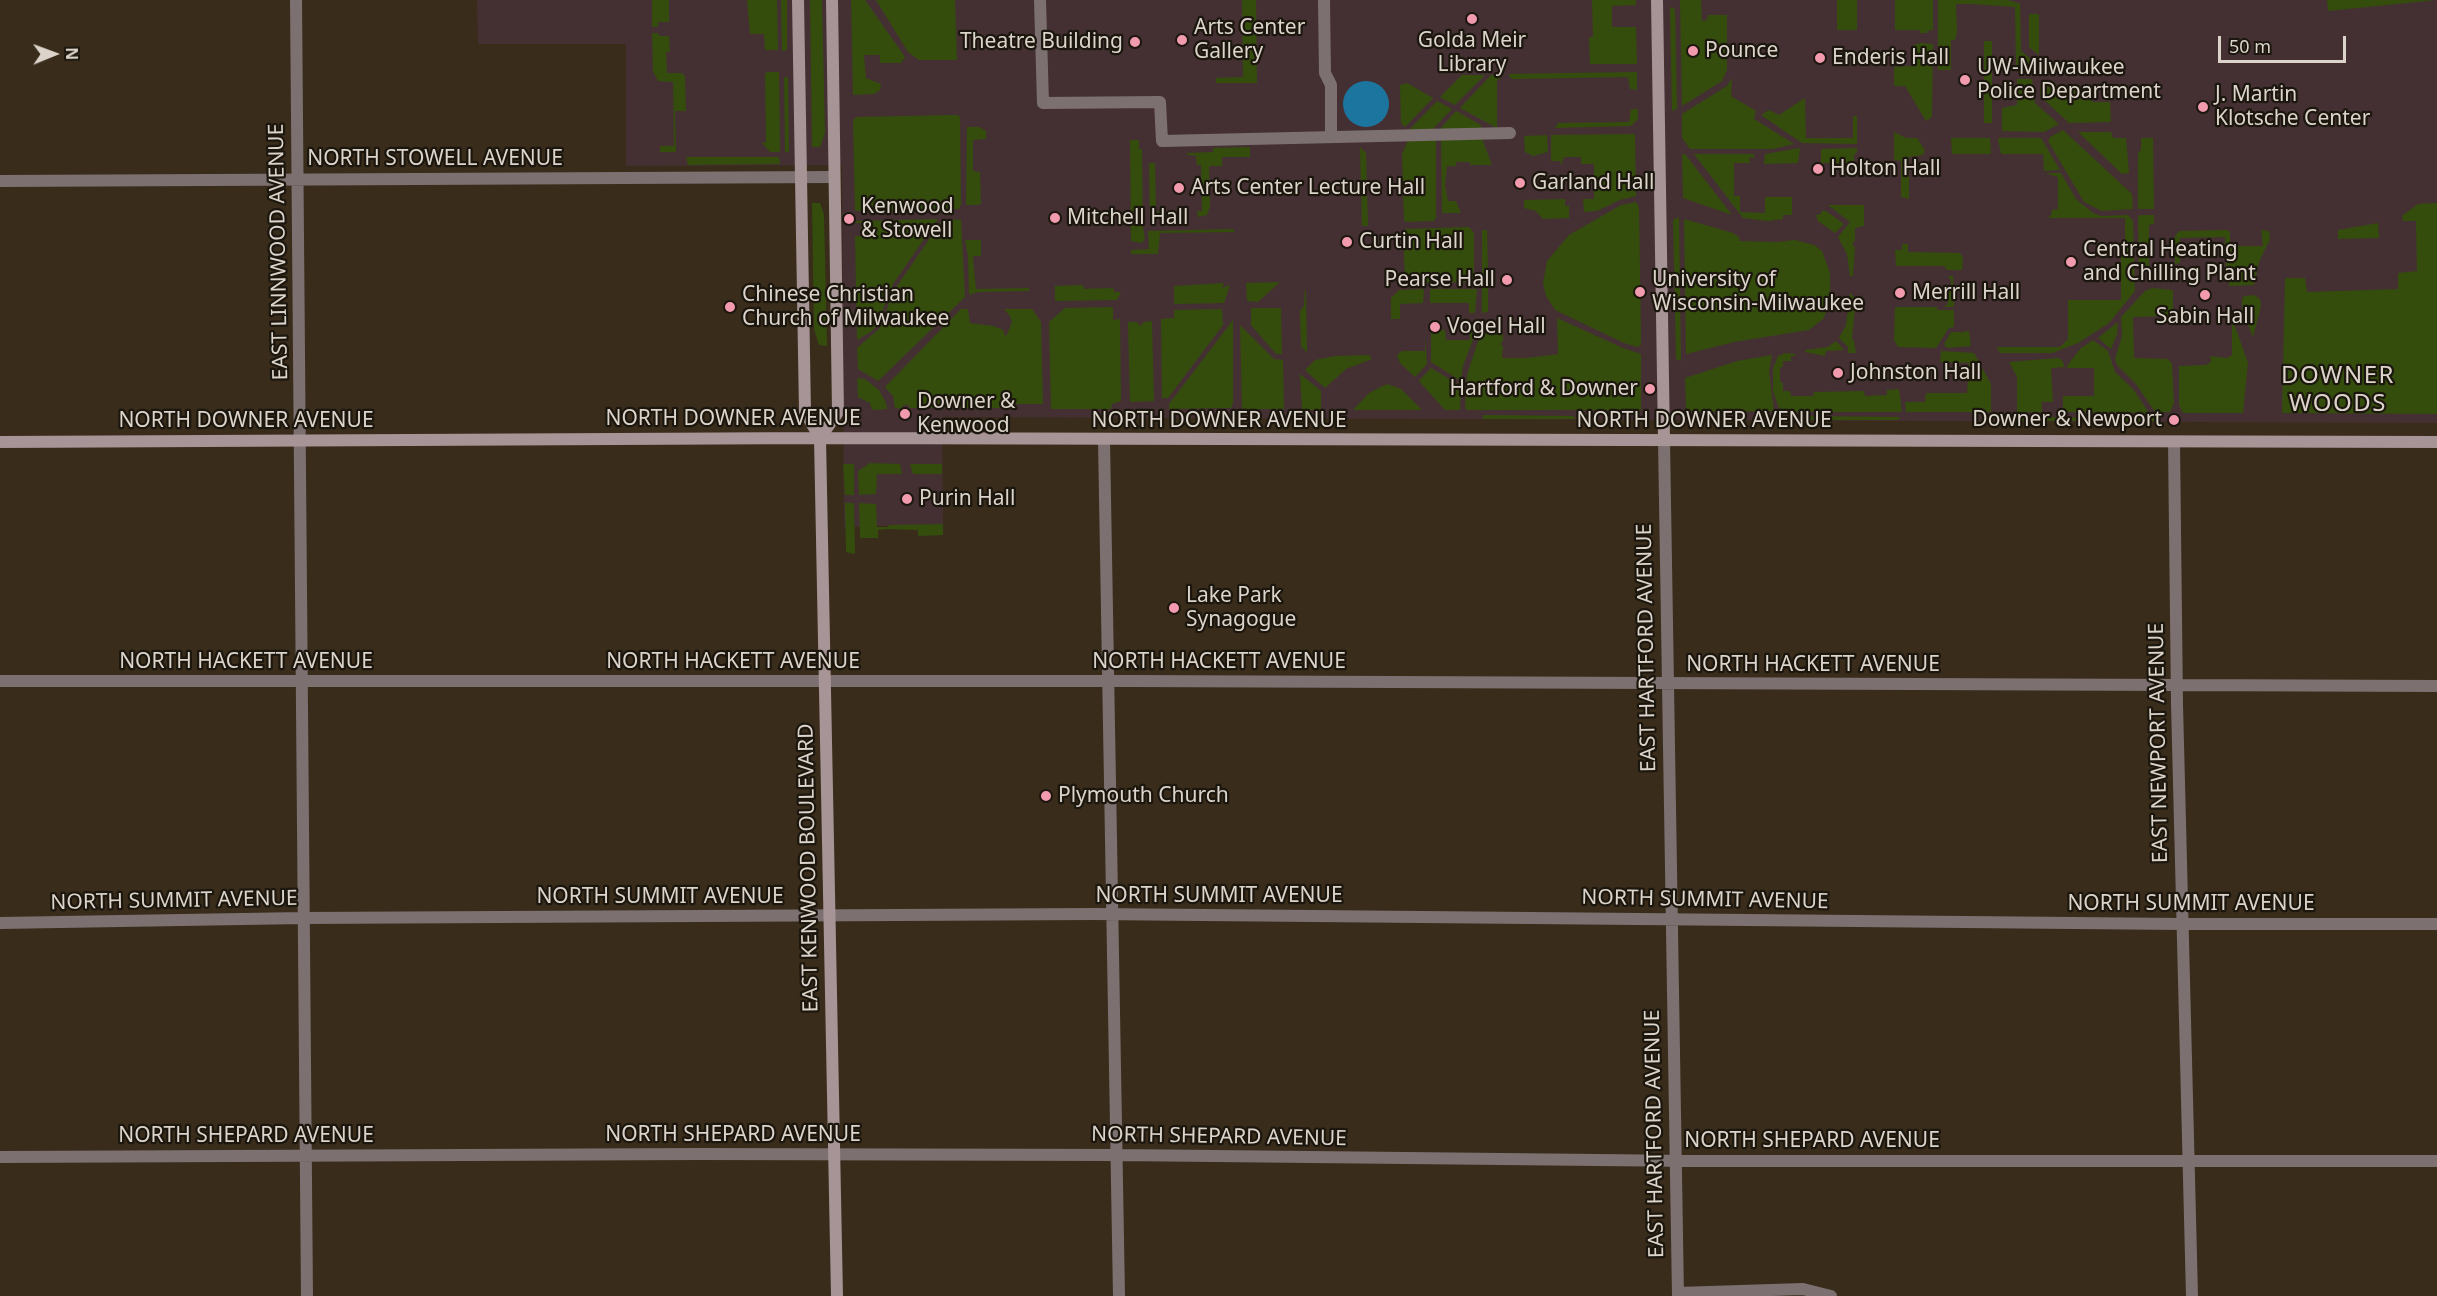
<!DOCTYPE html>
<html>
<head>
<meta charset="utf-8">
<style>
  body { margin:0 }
  #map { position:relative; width:2437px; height:1296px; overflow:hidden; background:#392c1b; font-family:"Noto Sans",sans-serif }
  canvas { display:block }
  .north { position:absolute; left:24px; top:24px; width:60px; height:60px; -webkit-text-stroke:4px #1b160e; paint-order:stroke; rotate:89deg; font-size:16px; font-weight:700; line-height:24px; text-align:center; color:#dcd4ca }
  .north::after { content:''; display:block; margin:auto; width:21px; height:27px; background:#dcd4ca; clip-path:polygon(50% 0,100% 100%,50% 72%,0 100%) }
  .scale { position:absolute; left:2218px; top:36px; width:128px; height:27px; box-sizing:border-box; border:3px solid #dcd4ca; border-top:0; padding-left:8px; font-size:18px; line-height:21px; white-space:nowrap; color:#dcd4ca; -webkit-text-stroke:4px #1b160e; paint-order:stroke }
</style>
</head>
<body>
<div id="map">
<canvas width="2437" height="1296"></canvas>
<div class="north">N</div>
<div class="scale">50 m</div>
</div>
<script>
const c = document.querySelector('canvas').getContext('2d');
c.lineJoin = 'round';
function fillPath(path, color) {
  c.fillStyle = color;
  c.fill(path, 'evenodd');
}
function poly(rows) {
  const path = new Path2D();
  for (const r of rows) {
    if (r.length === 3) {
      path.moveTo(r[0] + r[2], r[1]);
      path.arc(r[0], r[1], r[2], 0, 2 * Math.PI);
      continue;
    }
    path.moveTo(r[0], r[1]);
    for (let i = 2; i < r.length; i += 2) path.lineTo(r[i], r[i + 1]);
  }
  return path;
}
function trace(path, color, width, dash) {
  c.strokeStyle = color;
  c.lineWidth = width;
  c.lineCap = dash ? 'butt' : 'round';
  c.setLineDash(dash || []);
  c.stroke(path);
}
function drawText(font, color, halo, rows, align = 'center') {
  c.font = font + ' "Noto Sans",sans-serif';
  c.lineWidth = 4.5;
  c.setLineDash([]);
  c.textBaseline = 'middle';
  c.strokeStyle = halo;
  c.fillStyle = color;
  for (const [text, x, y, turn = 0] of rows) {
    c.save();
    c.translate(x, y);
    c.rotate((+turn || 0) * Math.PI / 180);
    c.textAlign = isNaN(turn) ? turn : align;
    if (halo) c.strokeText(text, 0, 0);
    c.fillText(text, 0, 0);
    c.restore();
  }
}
const education = poly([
  [477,0,2437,0,2437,423,942,417,943,524,844,527,842,165,626,166,626,44,478,44]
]);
const green = poly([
  [652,0,669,0,669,22,658,22,658,27,652,27],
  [747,0,777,0,778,50,765,50,764,34,750,34],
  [781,0,787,0,787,50,782,51],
  [810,0,822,0,825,133,820,147,812,147],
  [851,0,865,0,905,57,901,63,880,63,880,55,864,55,866,78,881,84,880,90,874,94,853,95],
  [876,0,955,0,957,60,919,60,908,52],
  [1242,0,1256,0,1257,83,1216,83,1216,78,1243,77],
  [1592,0,1636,0,1636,5,1612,6,1612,27,1636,27,1637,64,1590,64,1589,37,1593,37],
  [1680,0,1701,0,1702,21,1707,20,1708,15,1727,15,1727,70,1722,81,1682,106],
  [1837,0,1857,0,1857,30,1837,30],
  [1895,0,1933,0,1933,30,1927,31,1927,33,1920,33,1920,30,1895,30],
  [1938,0,2008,0,2020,4,2021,51,2032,60,2032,70,2016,70,2015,7,1972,4,1956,4,1957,32,1955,40,1951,40,1951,70,1938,70],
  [2327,0,2436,0,2328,11],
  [1670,7,1675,9,1677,109,1672,111],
  [2029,14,2039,14,2039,55,2029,47],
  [652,33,658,33,659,36,669,36,670,52,666,52,667,73,682,73,685,76,686,111,675,111,676,152,660,152,660,146,674,146,673,82,658,81,653,71],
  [1984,41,1992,41,1992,123,1984,123],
  [1921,43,1933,44,1932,117,1926,121,1905,86,1894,86,1894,67,1913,66,1913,45],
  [767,72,779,72,780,152,770,152,762,143,766,142,765,74],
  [1637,72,1637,90,1630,89,1628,77,1512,79,1508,74],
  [1462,75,1485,75,1455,105,1440,97],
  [1491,75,1500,75,1501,78,1497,80,1497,128,1460,108],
  [784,77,788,77,789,152,785,152],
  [1732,78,1731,96,1756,111,1754,119,1794,144,1773,149,1690,149,1682,138,1682,114,1727,86],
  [2017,79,2032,79,2035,103,2059,124,2044,132,2002,131,2002,108,2017,105],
  [1407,83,1433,98,1405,127,1401,123,1400,85],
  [2040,87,2078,87,2093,102,2110,102,2111,122,2069,123,2040,96],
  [1805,98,1806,138,1853,138,1853,116,1857,116,1857,144,1802,143,1761,115,1769,110,1779,115],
  [1437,101,1452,109,1432,130,1409,130],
  [1631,109,1638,109,1638,119,1631,126,1555,128,1558,123,1629,122],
  [1456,111,1481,125,1481,129,1439,130],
  [950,115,959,115,960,119,961,204,959,209,855,211,853,120,857,117],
  [967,127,979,127,986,131,986,139,973,140,973,171,980,172,981,204,978,205,966,205],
  [2063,130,2132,194,2133,209,2102,211,2084,202,2048,141,2050,137],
  [1894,132,1906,138,1917,138,1925,150,1923,155,1909,157,1909,199,1901,197,1901,161,1894,160],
  [2078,132,2111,132,2113,138,2126,138,2129,173,2122,174],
  [1635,134,1636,196,1620,200,1597,211,1584,212,1583,199,1594,199,1594,164,1581,164,1581,157,1564,157,1562,164,1559,164,1562,161,1551,161,1551,135],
  [1547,135,1548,152,1533,156,1525,152,1524,136],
  [1480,137,1483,141,1492,165,1470,165,1470,162,1456,162,1456,166,1447,166,1445,185,1448,201,1456,201,1461,213,1442,213,1441,138],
  [1409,138,1436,139,1436,218,1434,221,1406,222,1404,220,1402,154],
  [1951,138,1990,138,1991,154,1952,154],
  [1998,138,2041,138,2060,170,2044,171,2043,154,2001,154],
  [2141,138,2153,138,2154,209,2138,209,2138,153,2141,150],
  [1130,140,1139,140,1139,149,1142,149,1143,228,1145,238,1142,243,1131,241],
  [1250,147,1250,157,1222,157,1222,166,1209,166,1210,206,1207,215,1198,217,1197,211,1202,211,1201,165,1197,165,1196,156,1201,156,1187,155,1187,153,1213,152,1213,148],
  [1360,147,1366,153,1368,226,1362,226],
  [1800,148,1798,163,1764,164,1765,154],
  [1857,148,1857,152,1854,155,1854,163,1821,163,1821,149],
  [1682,154,1685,154,1732,215,1683,198],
  [1694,154,1754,154,1754,158,1749,157,1750,163,1734,163,1734,196,1740,196,1740,212,1765,213,1765,197,1792,197,1792,215,1783,215,1783,219,1768,221,1743,218],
  [686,157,779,157,780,164,688,165],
  [1149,163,1155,163,1156,211,1161,212,1161,218,1156,219,1150,220],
  [2045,173,2061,173,2076,199,2093,213,2101,216,2128,215,2133,221,2135,291,2109,323,2078,343,2052,353,2000,353,1997,347,2060,347,2068,339,2068,300,2121,300,2121,246,2125,246,2125,218,2047,218,2051,216,2052,210,2058,209,2058,177],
  [1565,199,1565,206,1569,206,1569,218,1543,219,1536,211,1524,208,1524,200],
  [1636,202,1639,207,1641,338,1641,345,1637,347,1624,343,1555,310,1546,296,1543,283,1547,261,1569,235,1621,205],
  [812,203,820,203,824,215,827,346,819,345,814,329],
  [2437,203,2437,414,2282,413,2285,278,2305,278,2307,292,2398,289,2398,273,2417,271,2416,221,2403,221,2402,216,2418,204],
  [1828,205,1864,205,1864,226,1855,228,1855,241,1852,243,1855,248,1853,276,1850,276,1847,254,1838,237,1850,222],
  [1821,211,1826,211,1844,224,1835,233,1818,221,1816,215,1821,214],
  [2140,215,2154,215,2154,224,2149,225,2149,268,2139,277,2138,217],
  [1679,217,1681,361,1676,359,1673,220],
  [938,219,893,284,877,325,872,331,857,340,855,236,861,236,861,223,855,223,855,221],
  [943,219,961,220,965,297,878,381,858,369,857,348,880,328,893,292],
  [1684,219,1733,233,1740,238,1739,241,1777,242,1795,240,1814,245,1822,251,1830,273,1830,304,1823,319,1809,330,1734,342,1686,354],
  [2378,223,2379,238,2338,239,2338,230],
  [1469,227,1474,233,1474,280,1470,282,1409,283,1405,280,1403,233,1405,229],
  [1234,229,1234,232,1160,233,1158,254,1131,254,1131,250,1149,249,1148,231],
  [1482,230,1487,230,1488,271,1484,274,1484,279,1488,282,1488,312,1482,313],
  [2227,230,2230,232,2230,246,2263,246,2261,230,2269,231,2270,239,2259,262,2254,285,2229,286,2229,273,2226,273,2225,237,2180,238,2180,263,2175,264,2175,236,2179,231],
  [965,240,981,240,981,256,974,256,973,259,976,289,1029,288,1029,291,978,292,969,295,968,256],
  [1902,244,1908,244,1908,252,1910,252,1960,253,1963,258,1962,270,1947,270,1944,266,1896,266,1895,250,1902,250],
  [1948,276,1953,276,1954,307,1943,307,1948,304,1946,294,1951,289,1951,280],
  [1280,282,1258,302,1247,301,1246,283],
  [1224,283,1222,288,1230,285,1224,303,1174,304,1174,286],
  [1083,285,1084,289,1113,288,1114,292,1121,292,1117,300,1055,301,1055,286],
  [2152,288,2173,290,2173,316,2133,317,2134,358,2168,359,2172,364,2174,403,2170,412,2155,412,2136,384,2117,365,2115,359,2122,336,2121,317,2145,291],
  [1305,289,1306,291,1307,353,1301,346,1300,311,1304,306],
  [1424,289,1423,303,1400,304,1400,319,1391,319,1391,298,1399,290],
  [1430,289,1477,289,1475,313,1469,313,1469,303,1430,303],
  [1850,293,1855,298,1852,305,1855,309,1852,339,1854,341,1856,353,1848,353,1848,347,1839,338,1846,325],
  [2254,295,2260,299,2261,306,2253,337,2242,310,2242,299,2244,296],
  [1113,307,1113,320,1120,319,1121,401,1112,404,1111,409,1051,409,1049,322,1065,308],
  [1895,307,1937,307,1937,310,1954,310,1954,327,1949,328,1936,348,1898,347,1894,340],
  [1251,308,1281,308,1282,354,1276,354,1251,325],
  [961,309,968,309,970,323,993,326,1003,330,1006,337,1012,322,1010,316,1004,309,1032,309,1041,322,1043,404,1008,404,1006,406,1009,408,909,408,909,405,903,405,903,409,895,408,893,396,885,387],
  [1222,309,1223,325,1168,398,1162,398,1161,319,1174,318,1174,310],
  [1557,318,1623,348,1641,354,1641,410,1467,410,1465,408,1467,375,1481,332,1481,323,1488,323,1489,333,1503,334,1503,341,1500,344,1503,346,1502,358,1527,358,1558,354],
  [2232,318,2248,363,2243,413,2183,413,2179,405,2179,366,2206,365,2211,362,2210,356,2227,358,2232,355],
  [1233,320,1233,403,1231,408,1169,409,1169,404],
  [1152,321,1154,401,1130,402,1128,322,1137,322,1140,326,1144,322],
  [2118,322,2117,334,2111,349,2098,338],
  [1470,323,1476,323,1476,332,1463,366,1461,381,1431,362,1431,330,1445,330,1446,340,1470,340],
  [1240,325,1274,359,1283,360,1284,409,1242,409],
  [1969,331,1971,346,1947,348,1944,344,1951,332,1960,332,1960,334,1961,332],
  [1425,337,1427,364,1415,377,1400,363,1397,355,1402,351,1425,351],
  [2093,340,2108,351,2115,372,2133,389,2149,413,2068,412,2063,410,2063,396,2094,396,2094,368,2067,368,2067,366,2080,349],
  [1836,341,1844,350,1826,351,1825,356,1805,352,1805,350,1828,347],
  [1941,351,1974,353,1991,384,1991,412,1906,412,1905,402,1925,402,1926,393,1967,393,1969,363,1940,362],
  [1785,353,1795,354,1795,356,1791,356,1791,361,1783,361,1783,366,1780,368,1780,382,1783,383,1783,391,1790,391,1791,396,1813,396,1814,392,1864,391,1865,396,1887,395,1887,390,1899,389,1902,412,1783,412,1779,408,1773,391,1773,368,1778,356],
  [1369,355,1372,359,1346,369,1325,388,1305,370,1315,360,1335,356],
  [1772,355,1769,372,1774,411,1693,412,1686,408,1685,378,1737,361],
  [2058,358,2062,360,2065,367,2051,368,2053,402,2042,402,2042,412,2017,412,2017,377,2009,362],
  [1431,368,1461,386,1460,410,1445,410,1419,381],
  [1300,374,1321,391,1321,410,1302,410],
  [857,378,865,379,879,390,886,403,887,409,872,410,870,403,858,397],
  [1387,384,1401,389,1422,410,1353,410,1369,393],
  [1483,415,1573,416,1576,419,1483,419],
  [1799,416,1900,417,1900,418,1897,420,1799,420],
  [2018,417,2154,418,2154,421,2018,421],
  [870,463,900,464,902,474,877,474,876,494,859,495,858,471],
  [843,464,854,464,854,495,845,495],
  [910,464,942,464,942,474,913,474],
  [845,503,854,503,855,554,846,552],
  [859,503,876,504,877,527,888,527,889,525,943,524,943,535,918,536,918,530,887,529,878,530,878,538,860,538]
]);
const water = poly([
  [1366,104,23]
]);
const street = poly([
  [296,0,307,1296],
  [1040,0,1043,103,1160,102,1162,141,1510,133],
  [1324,0,1325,73,1331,85,1331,137],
  [0,181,834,177],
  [1104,440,1119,1296],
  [1664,440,1678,1296],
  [2174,442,2177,704,2192,1296],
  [0,681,1131,681,2437,686],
  [0,923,303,918,1095,914,2182,924,2437,924],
  [0,1157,700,1154,1118,1155,1694,1161,2437,1161],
  [1678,1293,1803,1289,1831,1296]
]);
const secondary = poly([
  [798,0,805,412,820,438,837,1296],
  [1657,0,1664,440],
  [820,438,838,412,832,0],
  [0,442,820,438,2437,442]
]);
const markers = [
  [1472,19,6,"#f29aae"],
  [1182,40,6,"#f29aae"],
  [1135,42,6,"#f29aae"],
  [1693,51,6,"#f29aae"],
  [1820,58,6,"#f29aae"],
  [1965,80,6,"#f29aae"],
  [2203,107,6,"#f29aae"],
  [1818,169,6,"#f29aae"],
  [1520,183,6,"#f29aae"],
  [1179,188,6,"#f29aae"],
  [1055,218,6,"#f29aae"],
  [849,219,6,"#f29aae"],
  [1347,242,6,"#f29aae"],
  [2071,262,6,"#f29aae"],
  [1507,280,6,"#f29aae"],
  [1640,292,6,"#f29aae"],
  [1900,293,6,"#f29aae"],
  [2205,295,6,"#f29aae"],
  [730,307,6,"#f29aae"],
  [1435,327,6,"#f29aae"],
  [1838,373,6,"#f29aae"],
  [1650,389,6,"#f29aae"],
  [905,414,6,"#f29aae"],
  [2174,420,6,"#f29aae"],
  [907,499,6,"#f29aae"],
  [1174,608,6,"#f29aae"],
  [1046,796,6,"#f29aae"]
];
const poiNames = [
  ["Arts Center",1194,28],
  ["Gallery",1194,52],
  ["Golda Meir",1472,41,"center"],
  ["Library",1472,65,"center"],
  ["Theatre Building",1123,42,"right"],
  ["Pounce",1705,51],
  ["Enderis Hall",1832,58],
  ["UW-Milwaukee",1977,68],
  ["Police Department",1977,92],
  ["J. Martin",2215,95],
  ["Klotsche Center",2215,119],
  ["Holton Hall",1830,169],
  ["Garland Hall",1532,183],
  ["Arts Center Lecture Hall",1191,188],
  ["Kenwood",861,207],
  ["& Stowell",861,231],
  ["Mitchell Hall",1067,218],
  ["Curtin Hall",1359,242],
  ["Central Heating",2083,250],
  ["and Chilling Plant",2083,274],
  ["Pearse Hall",1495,280,"right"],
  ["University of",1652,280],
  ["Wisconsin-Milwaukee",1652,304],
  ["Merrill Hall",1912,293],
  ["Chinese Christian",742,295],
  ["Church of Milwaukee",742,319],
  ["Sabin Hall",2205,317,"center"],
  ["Vogel Hall",1447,327],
  ["Johnston Hall",1850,373],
  ["Hartford & Downer",1638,389,"right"],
  ["Downer &",917,402],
  ["Kenwood",917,426],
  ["Downer & Newport",2162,420,"right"],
  ["Purin Hall",919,499],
  ["Lake Park",1186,596],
  ["Synagogue",1186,620],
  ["Plymouth Church",1058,796]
];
const streetNames = [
  ["NORTH STOWELL AVENUE",435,159],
  ["EAST LINNWOOD AVENUE",279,252,-91],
  ["NORTH DOWNER AVENUE",733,419],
  ["NORTH DOWNER AVENUE",246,421],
  ["NORTH DOWNER AVENUE",1219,421],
  ["NORTH DOWNER AVENUE",1704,421],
  ["EAST HARTFORD AVENUE",1647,648,-91],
  ["NORTH HACKETT AVENUE",246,662],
  ["NORTH HACKETT AVENUE",733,662],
  ["NORTH HACKETT AVENUE",1219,662],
  ["NORTH HACKETT AVENUE",1813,665],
  ["EAST NEWPORT AVENUE",2159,743,-91],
  ["EAST KENWOOD BOULEVARD",809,868,-91],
  ["NORTH SUMMIT AVENUE",1219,896],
  ["NORTH SUMMIT AVENUE",660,897],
  ["NORTH SUMMIT AVENUE",1705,900,1],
  ["NORTH SUMMIT AVENUE",174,901,-1],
  ["NORTH SUMMIT AVENUE",2191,904],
  ["EAST HARTFORD AVENUE",1655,1134,-91],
  ["NORTH SHEPARD AVENUE",733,1135],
  ["NORTH SHEPARD AVENUE",246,1136],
  ["NORTH SHEPARD AVENUE",1219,1137,1],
  ["NORTH SHEPARD AVENUE",1812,1141]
];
const quarterNames = [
  ["DOWNER",2338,376],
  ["WOODS",2338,404]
];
fillPath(education, '#443032');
fillPath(green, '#344d0d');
fillPath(water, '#1c759f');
trace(street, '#7c7071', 12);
trace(secondary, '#a79496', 12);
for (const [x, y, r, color] of markers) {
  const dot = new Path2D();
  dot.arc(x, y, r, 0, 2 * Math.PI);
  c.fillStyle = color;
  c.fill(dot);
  trace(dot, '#1b160e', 2);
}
drawText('21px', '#dcd4ca', '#1b160e', poiNames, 'left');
drawText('21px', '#dcd4ca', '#1b160e', streetNames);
c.letterSpacing = '1.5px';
drawText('24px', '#dcd4ca', '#1b160e', quarterNames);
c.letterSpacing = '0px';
</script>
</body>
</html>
